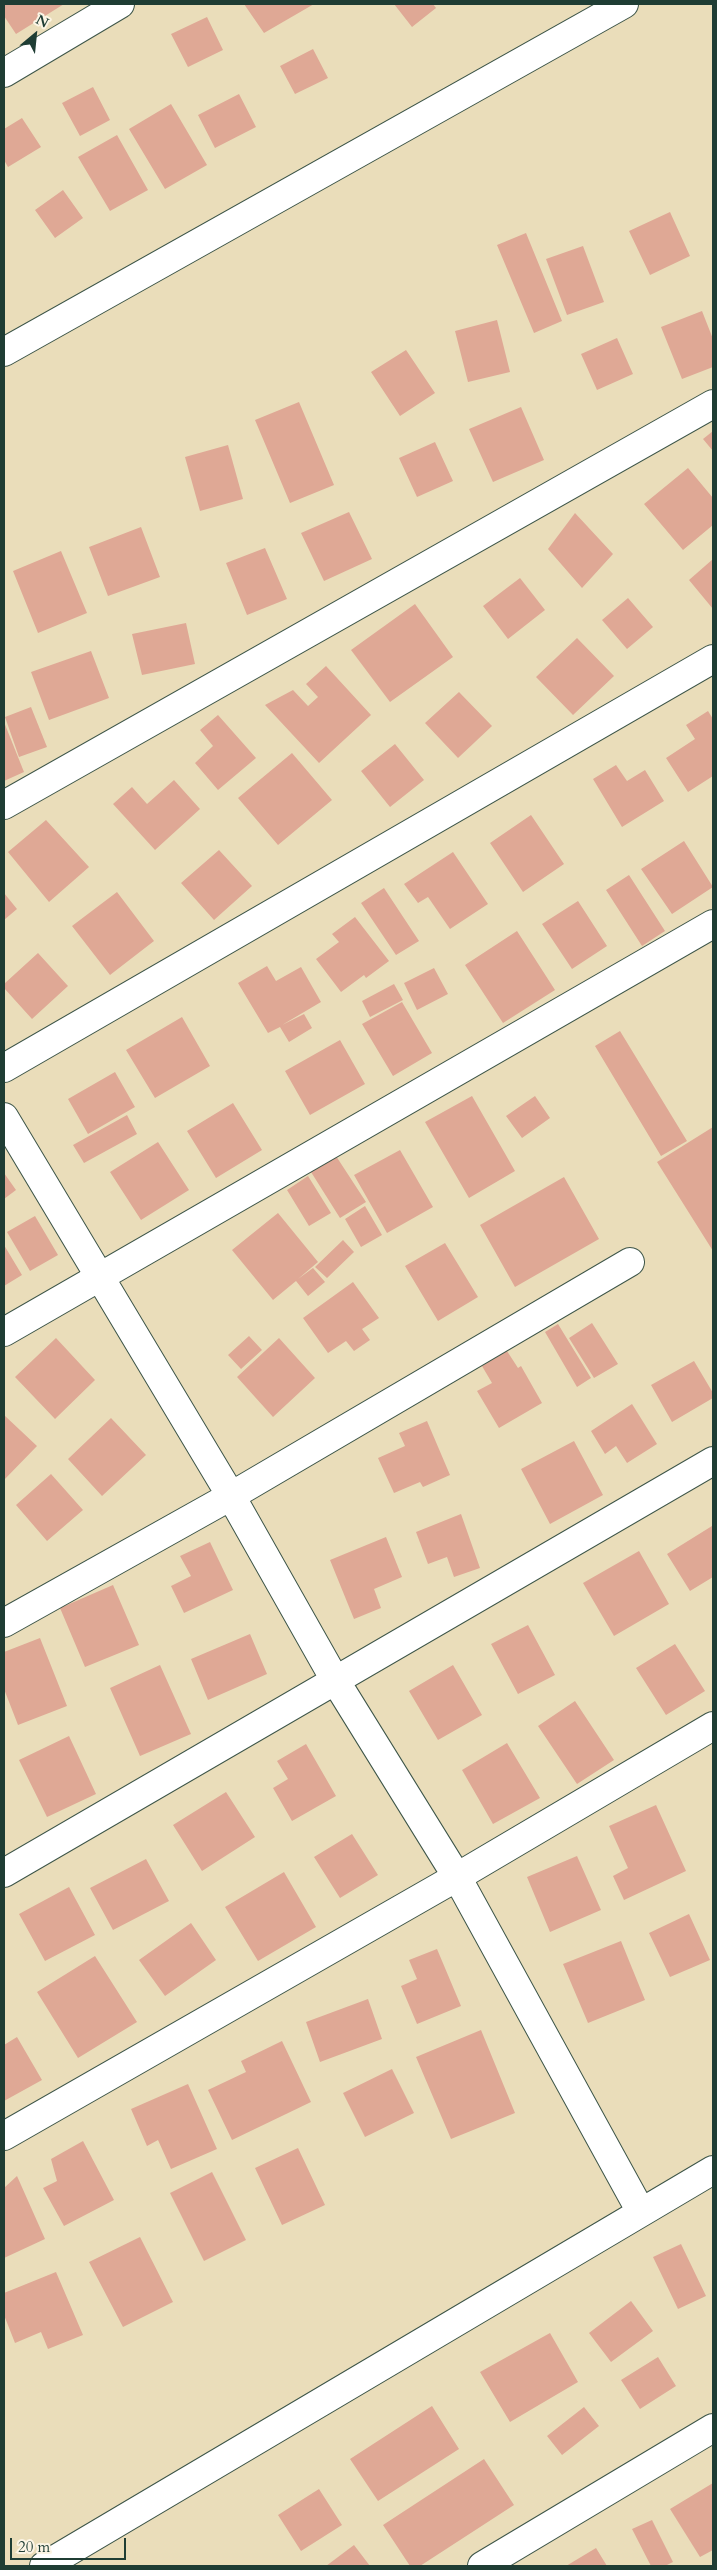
<!DOCTYPE html>
<html>
<head>
<meta charset="utf-8">
<style>
  body { margin:0 }
  #map { position:relative; width:717px; height:2570px; overflow:hidden; background:#eaddba; font-family:Cardo,serif }
  canvas { display:block }
  .frame { position:absolute; inset:0; border:5px solid #1f3d34; pointer-events:none }
  .north { position:absolute; left:10px; top:10px; width:50px; height:50px; -webkit-text-stroke:4px #fcf5e5; paint-order:stroke; rotate:28deg; font-size:14px; font-weight:700; line-height:20px; text-align:center; color:#1f3d34 }
  .north::after { content:''; display:block; margin:auto; width:18px; height:22px; background:#1f3d34; clip-path:polygon(50% 0,100% 100%,50% 72%,0 100%) }
  .scale { position:absolute; left:10px; top:2538px; width:116px; height:22px; box-sizing:border-box; border:2px solid #1f3d34; border-top:0; padding-left:6px; font-size:15px; line-height:18px; white-space:nowrap; color:#1f3d34; -webkit-text-stroke:4px #fcf5e5; paint-order:stroke }
</style>
</head>
<body>
<div id="map">
<canvas width="717" height="2570"></canvas>
<div class="frame"></div>
<div class="north">N</div>
<div class="scale">20 m</div>
</div>
<script>
const c = document.querySelector('canvas').getContext('2d');
c.lineJoin = 'round';
function fillPath(path, color) {
  c.fillStyle = color;
  c.fill(path, 'evenodd');
}
function poly(rows) {
  const path = new Path2D();
  for (const r of rows) {
    path.moveTo(r[0], r[1]);
    for (let i = 2; i < r.length; i += 2) path.lineTo(r[i], r[i + 1]);
  }
  return path;
}
function trace(path, color, width, dash) {
  c.strokeStyle = color;
  c.lineWidth = width;
  c.lineCap = dash ? 'butt' : 'round';
  c.setLineDash(dash || []);
  c.stroke(path);
}
const building = poly([
  [4,4,64,4,16,34,4,16],
  [244,4,314,4,264,33],
  [394,4,433,4,436,8,412,27],
  [207,17,223,50,188,67,171,34],
  [313,49,328,78,295,94,280,66],
  [93,87,110,120,80,136,62,103],
  [239,94,256,127,215,148,198,115],
  [171,104,207,165,165,189,129,129],
  [22,118,41,147,8,167,4,160,4,129],
  [117,135,148,190,110,211,78,157],
  [63,190,83,218,55,238,35,210],
  [670,212,690,256,650,275,629,231],
  [526,233,562,321,534,333,497,245],
  [583,246,604,302,567,315,546,259],
  [702,311,713,339,713,367,682,379,661,327],
  [497,320,510,372,468,382,455,331],
  [617,338,633,374,597,390,581,354],
  [406,350,435,393,400,416,371,372],
  [299,402,334,485,290,503,255,420],
  [521,407,544,460,493,482,469,429],
  [713,431,713,451,703,439],
  [435,442,453,481,417,497,399,458],
  [228,445,243,499,200,511,185,457],
  [688,468,713,498,713,525,683,550,644,504],
  [349,512,372,559,324,581,301,533],
  [575,513,613,554,582,588,548,549],
  [141,527,160,577,108,596,89,547],
  [265,548,287,599,247,615,226,563],
  [61,551,87,613,38,633,13,571],
  [713,559,713,609,689,580],
  [520,578,545,610,508,639,483,606],
  [628,598,653,627,627,649,602,620],
  [415,604,453,657,390,702,351,650],
  [186,623,195,664,142,675,132,634],
  [577,638,614,676,573,715,536,677],
  [91,651,109,698,49,720,31,672],
  [326,666,371,715,319,763,265,705,293,690,308,706,318,697,306,684],
  [459,692,492,726,458,758,425,723],
  [31,707,47,747,19,757,5,717],
  [708,711,713,719,713,776,688,792,666,758,695,739,686,725],
  [218,715,256,758,218,790,195,763,213,746,200,730],
  [4,722,24,772,4,781],
  [395,744,424,780,390,807,361,771],
  [292,753,332,800,278,845,238,798],
  [616,765,627,781,645,770,664,801,622,827,593,779],
  [174,780,200,809,155,850,113,804,132,787,147,804],
  [531,815,564,864,523,892,490,843],
  [46,820,89,867,49,902,8,852],
  [684,841,713,887,672,914,641,869],
  [219,850,252,886,214,920,181,883],
  [453,852,488,904,450,929,428,897,418,903,404,884],
  [629,875,665,931,642,946,606,890],
  [384,888,419,941,396,955,361,903],
  [117,892,154,941,110,975,72,926],
  [4,893,17,909,4,920],
  [578,901,607,946,572,969,542,924],
  [355,917,389,961,366,978,364,975,341,992,316,959,339,942,332,934],
  [517,931,555,990,503,1023,465,965],
  [38,953,68,986,32,1019,4,988,4,984],
  [267,966,276,981,301,967,321,1002,282,1025,304,1014,312,1028,289,1042,280,1027,268,1033,238,983],
  [434,968,448,994,417,1010,404,983],
  [394,984,403,1000,370,1017,362,1001],
  [402,1002,432,1053,393,1076,362,1024],
  [182,1017,210,1066,155,1098,126,1050],
  [620,1031,687,1141,661,1156,595,1046],
  [340,1040,365,1084,310,1115,285,1071],
  [115,1072,135,1107,88,1134,68,1099],
  [472,1096,515,1171,469,1198,425,1122],
  [535,1096,550,1118,522,1138,506,1116],
  [233,1103,262,1150,216,1178,187,1131],
  [127,1115,137,1134,84,1163,73,1145],
  [713,1127,713,1251,657,1162],
  [158,1142,189,1190,141,1220,110,1172],
  [400,1150,433,1207,387,1233,354,1175],
  [336,1156,366,1202,340,1218,311,1172],
  [4,1173,16,1190,4,1199],
  [308,1176,331,1213,309,1226,287,1190],
  [564,1177,599,1239,515,1287,480,1225],
  [365,1206,382,1235,361,1247,345,1219],
  [278,1213,318,1262,298,1279,313,1268,325,1282,308,1296,296,1281,273,1300,232,1250],
  [35,1216,58,1255,30,1271,7,1232],
  [343,1240,354,1252,327,1278,315,1267],
  [445,1243,478,1297,438,1321,405,1266],
  [4,1245,22,1275,4,1286],
  [353,1282,379,1318,362,1329,370,1340,354,1351,346,1341,328,1353,303,1318],
  [592,1323,618,1364,594,1378,569,1338],
  [558,1324,591,1378,577,1387,545,1332],
  [249,1336,262,1350,241,1369,228,1355],
  [56,1338,95,1380,55,1419,15,1377],
  [279,1338,315,1378,273,1417,237,1377],
  [507,1351,518,1368,521,1366,542,1403,499,1428,477,1391,492,1383,482,1366],
  [694,1361,713,1393,713,1398,672,1422,651,1385],
  [632,1404,657,1444,627,1463,616,1446,605,1454,591,1431],
  [4,1415,37,1446,4,1480],
  [111,1418,146,1455,102,1496,68,1459],
  [427,1421,450,1475,423,1487,420,1482,394,1493,378,1458,405,1446,399,1433],
  [574,1441,603,1495,550,1524,521,1469],
  [51,1474,83,1510,47,1541,16,1505],
  [461,1514,480,1568,454,1577,447,1557,428,1564,416,1532],
  [712,1526,713,1577,690,1591,667,1554],
  [386,1537,402,1577,374,1589,381,1608,354,1619,330,1560],
  [210,1542,233,1590,184,1613,171,1586,191,1576,180,1556],
  [639,1551,669,1604,614,1636,583,1583],
  [113,1585,139,1645,85,1667,60,1608],
  [528,1625,555,1675,518,1694,491,1644],
  [250,1634,267,1674,208,1700,191,1659],
  [40,1638,67,1706,18,1725,4,1689,4,1652],
  [675,1644,705,1691,666,1715,636,1668],
  [160,1665,191,1734,140,1756,110,1688],
  [453,1665,482,1715,438,1740,409,1691],
  [575,1701,614,1760,577,1784,538,1726],
  [69,1736,96,1794,47,1817,19,1760],
  [507,1743,540,1798,493,1824,462,1770],
  [306,1744,336,1796,292,1821,273,1788,288,1779,277,1761],
  [226,1792,255,1837,202,1871,173,1825],
  [656,1805,686,1871,624,1900,613,1876,628,1868,609,1826],
  [352,1834,378,1875,340,1898,314,1857],
  [577,1856,601,1910,550,1932,527,1877],
  [146,1859,169,1901,113,1930,90,1888],
  [284,1872,316,1927,258,1961,225,1907],
  [69,1887,95,1935,45,1961,19,1914],
  [689,1914,710,1960,670,1977,649,1933],
  [191,1923,216,1960,165,1996,139,1960],
  [621,1941,645,2000,588,2023,563,1964],
  [437,1949,461,2006,417,2024,401,1986,417,1979,409,1960],
  [95,1956,137,2022,78,2058,37,1992],
  [368,1999,382,2039,320,2062,306,2022],
  [481,2030,515,2113,451,2139,416,2057],
  [17,2037,42,2080,4,2101,4,2045],
  [282,2041,311,2102,232,2140,208,2090,246,2072,241,2061],
  [392,2069,414,2113,365,2137,343,2093],
  [188,2084,217,2149,171,2169,158,2140,147,2146,131,2109],
  [83,2141,114,2200,64,2226,43,2188,57,2181,51,2159],
  [298,2148,325,2205,282,2225,255,2168],
  [212,2172,246,2240,204,2261,170,2193],
  [17,2176,45,2239,4,2258,4,2188],
  [140,2237,173,2302,123,2327,89,2262],
  [681,2244,706,2296,678,2309,653,2257],
  [56,2272,83,2335,48,2349,41,2332,15,2343,4,2315,4,2293],
  [631,2301,653,2331,611,2362,589,2333],
  [550,2333,578,2382,510,2422,480,2372],
  [658,2357,676,2386,640,2409,621,2380],
  [432,2406,459,2449,378,2501,350,2459],
  [584,2407,599,2426,562,2455,547,2436],
  [484,2459,514,2505,420,2566,410,2566,383,2525],
  [713,2483,713,2550,700,2557,670,2509],
  [319,2489,342,2525,301,2551,278,2515],
  [652,2520,673,2562,665,2566,651,2566,632,2529],
  [354,2545,370,2566,326,2566],
  [596,2548,607,2566,566,2566]
]);
const minor = poly([
  [4,73,120,4],
  [4,352,624,4],
  [4,805,713,404],
  [4,1068,713,659],
  [4,1117,231,1496,335,1680,457,1877,641,2212],
  [4,1332,713,924],
  [4,1623,231,1496,630,1262],
  [4,1873,713,1461],
  [4,2136,457,1877,713,1726],
  [44,2566,713,2170],
  [482,2566,713,2428]
]);
fillPath(building, '#dfa895');
trace(minor, '#3d5548', 30);
trace(minor, '#fff', 28);
</script>
</body>
</html>
